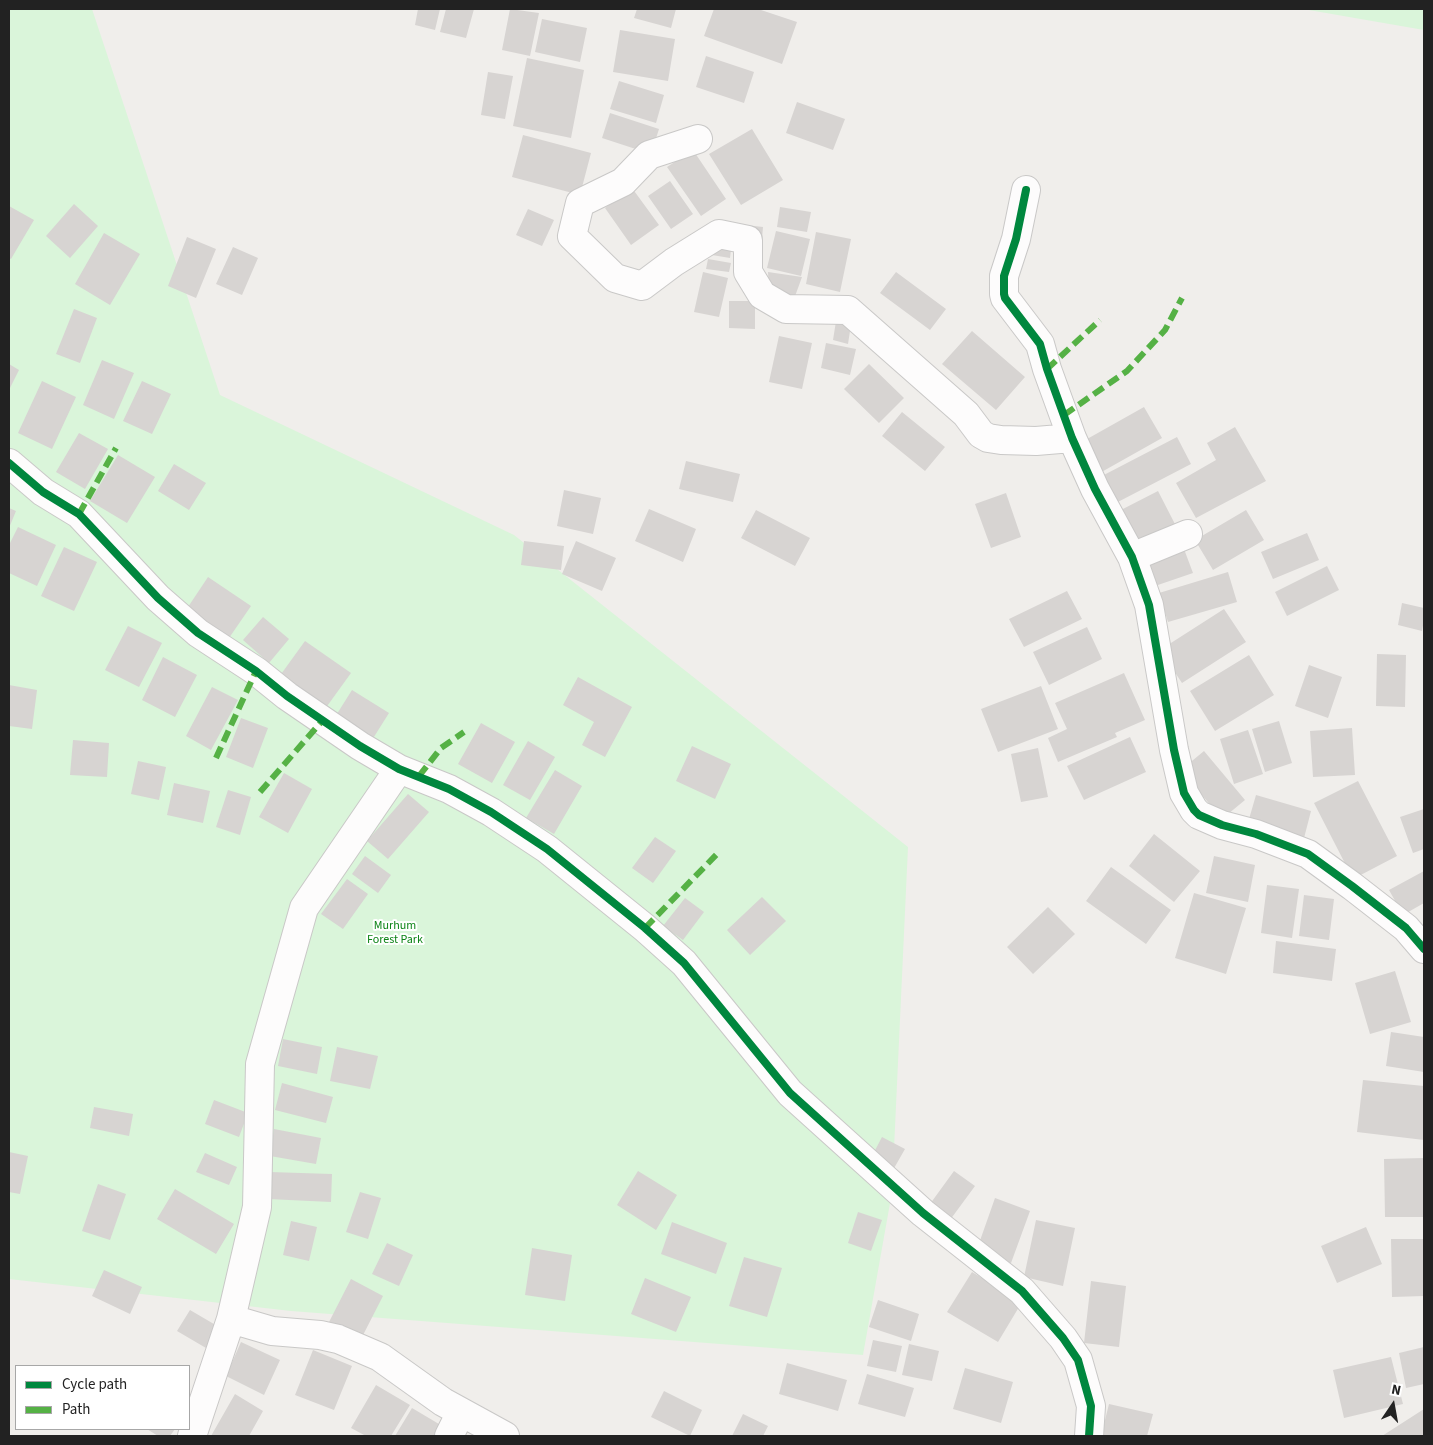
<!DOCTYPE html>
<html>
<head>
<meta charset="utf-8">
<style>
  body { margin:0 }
  #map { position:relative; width:1433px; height:1445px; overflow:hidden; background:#f0eeeb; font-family:"Source Sans 3",sans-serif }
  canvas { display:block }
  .frame { position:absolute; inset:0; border:10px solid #222; pointer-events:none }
  .legend { position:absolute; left:15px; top:1365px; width:175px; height:65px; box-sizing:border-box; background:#fff; border:1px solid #a7a7a7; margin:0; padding:6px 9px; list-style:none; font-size:15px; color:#222 }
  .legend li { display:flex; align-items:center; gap:10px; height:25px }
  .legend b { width:25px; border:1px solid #a7a7a7 }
  .north { position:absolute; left:1368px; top:1380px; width:50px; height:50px; -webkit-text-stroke:4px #fff; paint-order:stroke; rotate:12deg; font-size:14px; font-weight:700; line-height:20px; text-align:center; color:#222 }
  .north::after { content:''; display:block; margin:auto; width:18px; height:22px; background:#222; clip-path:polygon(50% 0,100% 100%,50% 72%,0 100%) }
</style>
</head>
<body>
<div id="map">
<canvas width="1433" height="1445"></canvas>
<div class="frame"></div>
<ul class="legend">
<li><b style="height:6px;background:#00873e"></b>Cycle path</li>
<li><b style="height:6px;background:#55b145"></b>Path</li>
</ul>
<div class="north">N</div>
</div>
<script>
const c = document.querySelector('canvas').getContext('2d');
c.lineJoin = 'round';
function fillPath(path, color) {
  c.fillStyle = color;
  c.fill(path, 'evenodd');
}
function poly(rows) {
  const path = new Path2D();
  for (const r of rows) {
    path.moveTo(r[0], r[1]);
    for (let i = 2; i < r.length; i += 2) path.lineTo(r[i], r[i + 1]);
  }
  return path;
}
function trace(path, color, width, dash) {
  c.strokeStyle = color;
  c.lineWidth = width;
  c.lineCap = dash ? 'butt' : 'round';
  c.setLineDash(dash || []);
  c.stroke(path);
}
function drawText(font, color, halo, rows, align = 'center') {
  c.font = font + ' "Source Sans 3",sans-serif';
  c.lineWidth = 4;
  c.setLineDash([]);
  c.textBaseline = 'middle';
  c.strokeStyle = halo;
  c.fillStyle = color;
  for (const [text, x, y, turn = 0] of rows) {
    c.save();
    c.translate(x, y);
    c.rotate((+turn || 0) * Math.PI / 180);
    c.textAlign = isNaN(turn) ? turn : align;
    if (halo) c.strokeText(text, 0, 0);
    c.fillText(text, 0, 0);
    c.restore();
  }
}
const park = poly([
  [9,9,92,9,220,395,514,535,908,847,892,1192,863,1355,291,1311,9,1279],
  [1303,9,1424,9,1424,30]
]);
const building = poly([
  [418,9,440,9,435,30,415,25],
  [446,9,474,9,466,38,440,32],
  [510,9,539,13,530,56,502,50],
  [637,9,676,9,671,28,634,18],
  [714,9,758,9,797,22,782,64,704,36],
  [542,19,587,28,580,62,535,52],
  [620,30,675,39,668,81,613,72],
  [706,56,754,72,744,103,696,87],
  [527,58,584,70,571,138,513,126],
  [488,72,513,76,505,119,481,115],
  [619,81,664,95,656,123,610,109],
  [797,102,845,119,833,150,786,133],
  [610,113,659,129,651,154,602,138],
  [752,129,783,180,741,205,709,154],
  [523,135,591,153,580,195,512,177],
  [693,150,726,199,701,216,667,167],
  [670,181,693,214,671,229,648,196],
  [632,188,659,225,631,245,605,208],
  [74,204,98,226,70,258,46,236],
  [9,206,34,220,11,259,9,258],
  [780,207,811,212,807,232,777,227],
  [528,209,554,220,542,246,516,235],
  [745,225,763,227,762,239,744,237],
  [776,231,810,239,801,276,767,268],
  [816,232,851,239,840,292,806,284],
  [104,233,140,254,110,305,75,284],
  [187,237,216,249,196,298,168,286],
  [714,239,732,241,730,258,712,255],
  [233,247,258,258,242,295,216,284],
  [708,259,731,263,729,272,706,269],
  [703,272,728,278,719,317,694,312],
  [768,272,802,277,794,299,769,294],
  [896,272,946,309,930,330,880,293],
  [729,301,755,301,755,329,729,328],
  [74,309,97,318,80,363,56,354],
  [837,315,852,318,848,344,833,340],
  [972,331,1025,377,996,410,942,364],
  [779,336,812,343,802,389,769,382],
  [826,343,856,349,850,375,821,368],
  [102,360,134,373,114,419,83,405],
  [9,364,19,370,9,390],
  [869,364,904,398,879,423,844,389],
  [42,381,76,397,52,449,18,433],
  [142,381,171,394,152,434,123,421],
  [1144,407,1162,438,1098,474,1080,443],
  [902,412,945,447,925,471,882,436],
  [1235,427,1266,481,1196,518,1176,483,1216,460,1207,443],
  [79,433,108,449,85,489,56,472],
  [1177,437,1191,464,1114,504,1100,477],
  [118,455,155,477,127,523,90,501],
  [686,461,740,474,733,502,679,489],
  [174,464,206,483,189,510,158,491],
  [564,490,601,498,593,534,557,526],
  [1158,491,1177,528,1138,548,1119,511],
  [1006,493,1021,537,991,548,975,504],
  [9,508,16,511,9,528],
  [649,509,696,529,683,562,635,541],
  [756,510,810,538,795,566,741,538],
  [1246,510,1264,540,1213,570,1195,540],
  [18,527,56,545,37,586,9,573,9,545],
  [1307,533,1319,560,1273,579,1261,552],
  [524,541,564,546,561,570,521,565],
  [576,541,616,558,602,591,562,574],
  [64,547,97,562,74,611,41,596],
  [1184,549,1193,573,1152,587,1144,564],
  [1327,566,1339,590,1287,616,1275,592],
  [1228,572,1237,602,1168,622,1159,593],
  [208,577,251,606,229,638,186,610],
  [1067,591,1082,619,1024,647,1009,619],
  [1402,603,1424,608,1424,620,1422,631,1398,625],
  [1224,609,1246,642,1182,683,1160,650],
  [263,617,289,639,269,663,243,640],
  [128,626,162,643,139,687,105,670],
  [1087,627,1102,659,1049,685,1033,652],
  [305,641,351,673,325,709,279,677],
  [1377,654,1406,655,1405,707,1376,706],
  [1249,655,1274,695,1215,731,1190,691],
  [163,657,197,675,175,717,142,700],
  [1309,665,1342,677,1328,718,1295,706],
  [1124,673,1145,720,1115,733,1117,737,1058,762,1048,738,1067,729,1055,703],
  [578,677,632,707,605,757,582,745,594,722,563,705],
  [9,685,37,690,32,729,9,726],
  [1041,686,1058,729,998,752,981,709],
  [212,687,238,700,211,750,186,736],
  [352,690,389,713,372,740,335,717],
  [241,718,268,728,253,768,226,757],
  [1279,721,1292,763,1265,772,1252,729],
  [481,723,515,742,492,783,458,764],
  [1352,728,1355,775,1313,777,1310,731],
  [1248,730,1263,774,1234,784,1220,739],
  [1130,737,1146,772,1084,800,1067,766],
  [73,740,109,743,107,777,70,775],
  [528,741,555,757,530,800,503,785],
  [692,746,731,764,715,799,676,781],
  [1038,748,1048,797,1021,802,1011,754],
  [1204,751,1245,800,1222,819,1181,770],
  [138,761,166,767,159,800,131,794],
  [555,770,582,786,554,834,526,818],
  [284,773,312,789,288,833,259,817],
  [1358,781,1397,856,1353,879,1314,803],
  [174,783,210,791,203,823,167,815],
  [228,790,251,797,240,835,216,827],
  [408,794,429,812,388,859,367,841],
  [1256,795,1311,811,1303,842,1247,826],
  [1424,809,1424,849,1413,853,1400,817],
  [1154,834,1200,871,1174,902,1129,866],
  [655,837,676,851,653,883,632,868],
  [365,856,391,875,378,893,352,874],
  [1214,856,1255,865,1248,902,1206,893],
  [1111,867,1171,910,1146,944,1086,901],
  [1424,871,1424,903,1403,915,1389,890],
  [347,879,368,894,343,929,321,914],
  [1267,885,1299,889,1292,938,1261,933],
  [1194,893,1246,908,1226,974,1175,958],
  [1304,895,1334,899,1329,940,1299,936],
  [762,897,786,921,750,955,727,930],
  [685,898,704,912,683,940,663,926],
  [1048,907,1075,934,1033,974,1007,947],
  [1276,941,1336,949,1332,981,1273,973],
  [1395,971,1411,1022,1370,1034,1355,983],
  [1391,1032,1424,1037,1424,1072,1386,1066],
  [283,1039,322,1047,317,1074,278,1066],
  [337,1047,378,1056,370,1089,330,1081],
  [1363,1080,1424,1086,1424,1140,1357,1132],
  [282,1083,333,1097,326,1123,275,1110],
  [214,1100,248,1113,239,1137,205,1124],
  [94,1107,133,1114,129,1136,90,1128],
  [274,1129,321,1138,316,1164,270,1156],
  [882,1137,905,1149,893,1170,871,1158],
  [9,1152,28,1156,20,1194,9,1192],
  [205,1153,237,1167,229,1185,196,1172],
  [1424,1158,1424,1217,1385,1217,1384,1159],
  [638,1171,677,1195,656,1230,617,1205],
  [954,1171,975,1186,950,1220,930,1204],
  [270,1172,332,1174,331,1202,268,1199],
  [98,1184,126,1194,110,1240,82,1231],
  [175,1189,234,1224,216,1254,157,1219],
  [360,1192,381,1198,368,1239,346,1232],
  [995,1198,1030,1211,1011,1263,976,1252],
  [858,1212,882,1220,871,1251,848,1243],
  [1036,1220,1075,1228,1063,1286,1024,1277],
  [291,1221,317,1227,309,1261,283,1255],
  [672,1222,727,1243,716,1274,661,1254],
  [1366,1227,1382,1264,1337,1283,1321,1246],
  [1391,1239,1424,1239,1424,1296,1392,1297],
  [387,1243,413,1255,399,1286,372,1274],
  [532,1248,572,1255,565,1301,525,1295],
  [744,1257,782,1268,767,1317,729,1306],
  [104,1270,142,1287,130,1314,92,1296],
  [972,1272,1022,1302,998,1342,947,1312],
  [645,1278,691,1297,676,1332,631,1314],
  [351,1279,383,1296,361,1339,329,1322],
  [1091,1281,1126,1286,1119,1347,1084,1343],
  [878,1300,919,1314,911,1341,869,1327],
  [190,1310,219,1327,206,1348,177,1331],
  [873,1340,902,1346,896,1372,867,1366],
  [241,1342,280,1360,264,1395,226,1376],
  [909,1344,939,1351,932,1381,902,1375],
  [1424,1347,1424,1384,1406,1388,1399,1353],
  [313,1350,352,1366,334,1410,295,1395],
  [1391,1357,1403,1404,1344,1418,1333,1370],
  [787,1363,847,1380,838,1411,779,1394],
  [965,1368,1013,1382,1001,1423,953,1409],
  [867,1374,914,1388,905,1417,858,1404],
  [376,1385,410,1405,391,1436,366,1436,351,1428],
  [664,1391,702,1410,690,1436,651,1417],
  [235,1394,263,1411,249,1436,211,1436],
  [1109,1404,1153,1414,1147,1436,1101,1436],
  [412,1408,444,1427,438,1436,395,1436],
  [1424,1409,1424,1436,1382,1436],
  [743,1414,768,1426,763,1436,732,1436],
  [147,1429,175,1429,170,1436,158,1436]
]);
const minor = poly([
  [698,139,649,155,623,182,580,203,572,236,615,278,642,286,674,262,719,234,748,240,748,272,762,295,786,309,848,310,966,414,981,434,988,438,1001,440,1036,441,1072,438],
  [1026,190,1016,239,1004,276,1004,294,1005,298,1040,344,1047,369,1072,438,1095,489,1132,557,1149,605,1174,750,1184,793,1194,810,1199,815,1222,825,1256,834,1308,854,1352,886,1406,928,1424,949],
  [9,463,43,492,79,514,158,598,198,633,256,671,287,696,360,746,399,769,449,789,491,812,547,849,645,928,684,963,790,1093,923,1213,1022,1291,1063,1338,1078,1360,1091,1406,1089,1436],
  [1132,557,1188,534],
  [231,1319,272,1331,320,1335,338,1339,380,1357,443,1402,505,1436],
  [192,1436,231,1319,257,1207,260,1064,304,908,399,769],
  [449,1436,461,1412]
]);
const quiet = poly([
  [1047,369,1100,320],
  [1064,415,1127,371,1165,330,1182,298],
  [79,514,116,448],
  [216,758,256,671],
  [419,776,441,748,464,732],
  [260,792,323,720],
  [645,928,718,853]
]);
const cycleway = poly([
  [1026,190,1016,239,1004,276,1004,294,1005,298,1040,344,1047,369,1072,438,1095,489,1132,557,1149,605,1174,750,1184,793,1194,810,1199,815,1222,825,1256,834,1308,854,1352,886,1406,928,1424,949],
  [9,463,43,492,79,514,158,598,198,633,256,671,287,696,360,746,399,769,449,789,491,812,547,849,645,928,684,963,790,1093,923,1213,1022,1291,1063,1338,1078,1360,1091,1406,1089,1436]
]);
const parkNames = [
  ["Murhum",395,926],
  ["Forest Park",395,940]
];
fillPath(park, '#daf5da');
fillPath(building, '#d7d4d2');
trace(minor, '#c9c8c7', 30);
trace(minor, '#fdfcfc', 28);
trace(quiet, '#55b145', 6, [12, 6]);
trace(cycleway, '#00873e', 8);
drawText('12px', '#0c8416', '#fff', parkNames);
</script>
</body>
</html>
